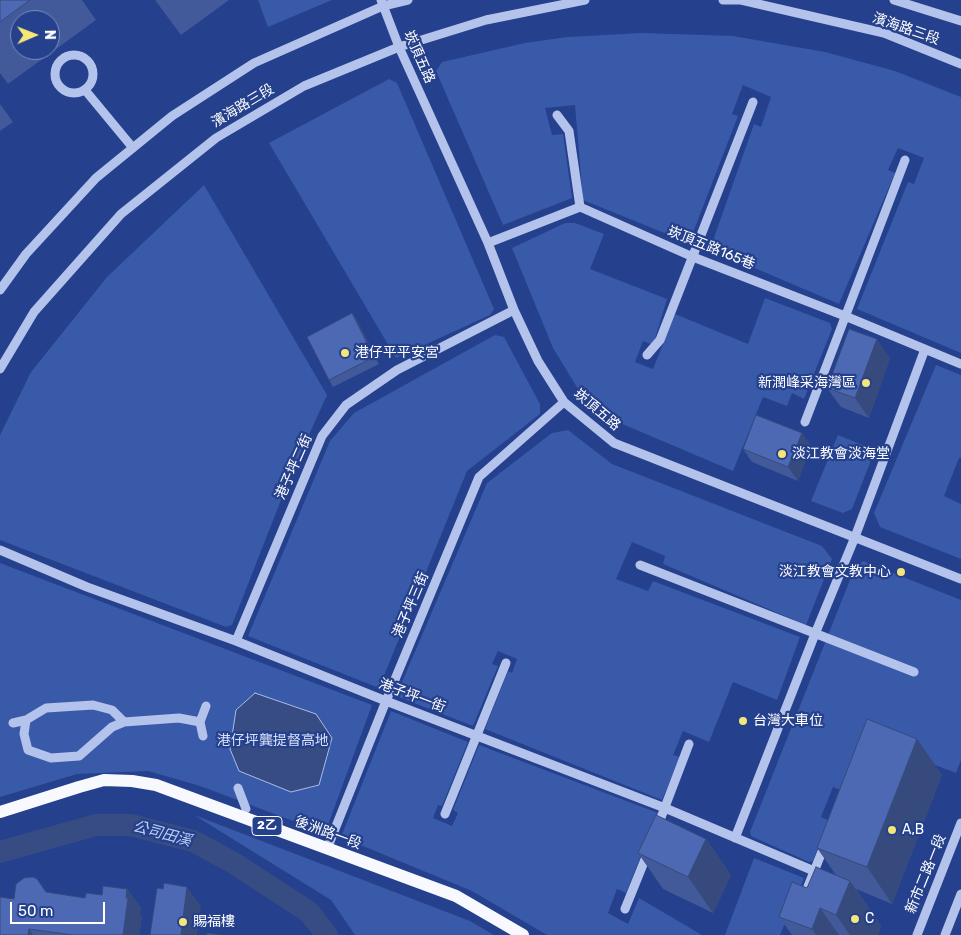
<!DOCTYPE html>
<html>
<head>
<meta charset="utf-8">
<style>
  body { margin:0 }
  #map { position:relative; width:961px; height:935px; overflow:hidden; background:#25408c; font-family:Rubik,sans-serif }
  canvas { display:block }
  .north { position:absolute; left:10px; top:10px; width:50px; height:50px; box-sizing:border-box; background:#25408c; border:1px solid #7c8cba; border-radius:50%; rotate:89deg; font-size:14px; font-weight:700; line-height:20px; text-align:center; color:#fff }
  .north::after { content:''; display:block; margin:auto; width:18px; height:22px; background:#f4e678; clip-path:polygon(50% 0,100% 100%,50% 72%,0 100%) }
  .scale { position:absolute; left:10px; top:902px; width:95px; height:22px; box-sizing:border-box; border:2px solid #fff; border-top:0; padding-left:6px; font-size:15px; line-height:18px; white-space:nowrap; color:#fff; -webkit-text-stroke:4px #25408c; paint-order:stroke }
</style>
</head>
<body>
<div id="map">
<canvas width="961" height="935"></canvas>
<div class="north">N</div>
<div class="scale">50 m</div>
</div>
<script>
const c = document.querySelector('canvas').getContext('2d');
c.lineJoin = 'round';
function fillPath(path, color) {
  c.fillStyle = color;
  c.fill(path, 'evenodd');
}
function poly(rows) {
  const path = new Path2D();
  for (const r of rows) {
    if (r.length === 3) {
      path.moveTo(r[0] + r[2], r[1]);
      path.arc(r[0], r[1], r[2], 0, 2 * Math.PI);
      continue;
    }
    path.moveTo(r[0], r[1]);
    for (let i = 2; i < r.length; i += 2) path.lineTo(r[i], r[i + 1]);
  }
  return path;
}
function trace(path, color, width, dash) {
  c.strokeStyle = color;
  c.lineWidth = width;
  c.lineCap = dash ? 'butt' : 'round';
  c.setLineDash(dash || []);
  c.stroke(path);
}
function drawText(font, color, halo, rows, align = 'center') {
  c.font = font + ' Rubik,"Noto Sans TC",sans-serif';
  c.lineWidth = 4.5;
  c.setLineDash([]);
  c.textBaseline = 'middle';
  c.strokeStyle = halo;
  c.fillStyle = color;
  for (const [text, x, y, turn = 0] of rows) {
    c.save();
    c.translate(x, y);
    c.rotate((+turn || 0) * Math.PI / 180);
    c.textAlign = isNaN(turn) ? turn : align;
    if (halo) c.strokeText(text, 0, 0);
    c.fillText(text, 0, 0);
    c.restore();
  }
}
const green = poly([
  [258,0,332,0,268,27],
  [642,33,733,36,825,52,895,71,961,97,961,353,857,309,908,182,914,184,924,158,898,148,888,170,895,173,839,304,710,249,754,124,761,127,771,97,743,85,732,114,738,116,689,243,583,200,575,105,545,108,552,135,563,134,572,198,503,225,436,71,442,62,525,43,567,37],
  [389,79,397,83,494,309,490,315,396,358,269,143],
  [204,185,327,395,292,472,232,625,226,627,0,540,0,435,31,372,107,277],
  [565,223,575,223,604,234,590,269,667,299,653,345,643,341,635,362,653,369,675,314,748,344,765,298,830,323,832,329,804,399,792,393,787,406,763,397,733,471,613,420,581,394,553,348,512,248],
  [495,335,504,337,540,404,540,414,467,471,379,688,248,636,330,441,354,413],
  [936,365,961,375,961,458,959,458,944,496,961,504,961,559,880,527,874,513],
  [568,430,612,464,822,546,832,559,806,625,663,564,665,556,632,542,616,579,648,591,653,581,800,637,777,700,733,682,709,742,683,731,673,755,680,757,662,800,485,729,508,671,512,673,517,659,498,651,492,664,498,666,473,726,396,696,487,483,552,433],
  [838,435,875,450,852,509,843,513,811,501],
  [863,561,961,600,961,760,956,773,872,741,851,794,833,787,821,817,828,820,813,861,809,862,751,836,750,832,855,567],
  [0,563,372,705,325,833,200,786,148,771,77,774,0,797],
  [391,711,468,742,442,806,438,805,433,818,452,826,458,813,453,810,479,745,658,813,626,893,617,889,608,913,628,924,639,898,702,935,547,935,472,891,341,837],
  [194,815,470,921,494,935,355,935,331,900],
  [754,858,804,878,780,935,725,935]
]);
const water = poly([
  [255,693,316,714,332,738,319,785,291,792,239,771,230,749,236,710,255,693]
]);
const river = poly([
  [0,852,96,825,131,825,193,841,232,862,309,912,327,935]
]);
const minor = poly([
  [381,0,399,47,488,243,514,310,538,361,564,402,614,443,961,579],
  [723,0,741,0,884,33,961,64],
  [894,0,961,21],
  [74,74,19],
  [85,90,133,148],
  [557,115,569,131,580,207],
  [488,243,580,207,693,257,845,316,961,364],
  [0,290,26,254,96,178,172,116,254,63,383,6,408,0],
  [647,355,660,340,753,102],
  [0,369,34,312,121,214,216,138,304,86,399,47,486,20,585,0],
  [805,422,905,160],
  [0,550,87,587,236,641,386,701,665,808,814,871],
  [640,565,914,672],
  [236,641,322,436,346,405,397,370,514,310],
  [124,722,112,727,79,756,51,758,28,750,24,734,26,720,46,708,93,705,112,710,124,722,179,718,200,722,206,706],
  [200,722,203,736],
  [13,723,26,720],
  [238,788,246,809],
  [445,814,506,663],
  [657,828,689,744],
  [735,838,815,634,855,537,925,349],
  [327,849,386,701,479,477,564,402],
  [803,899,825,844],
  [625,909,648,852],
  [917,935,961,823],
  [945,935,961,894]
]);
const major = poly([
  [0,812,79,787,104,780,132,781,156,785,456,896,523,935]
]);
const wall = poly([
  [0,0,82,0,96,20,8,84,0,73],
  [20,20,50,20,50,50,20,50],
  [155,0,229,0,181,35],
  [0,104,13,122,0,131],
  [352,313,357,320,379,364,333,387,329,380],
  [890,358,869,418,841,407,827,388],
  [802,433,811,446,798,481,752,462,743,449],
  [917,739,942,775,892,904,856,889,881,926,878,935,792,935,779,917,807,888,836,875,817,848],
  [706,839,731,875,713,913,663,889,638,853],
  [127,889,141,908,140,915,142,917,139,935,0,935,14,899,46,892,85,898,102,895]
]);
const shadedWall = poly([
  [352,313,357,320,379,364,374,357],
  [877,339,890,358,869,418,855,398],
  [802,433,811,446,798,481,788,467],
  [917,739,942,775,892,904,867,867],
  [706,839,731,875,713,913,688,877],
  [850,881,881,926,878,935,850,935,836,915],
  [187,887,201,906,197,935,181,934],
  [127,889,141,908,140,915,142,917,139,935,123,935],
  [820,908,839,935,816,935,812,929],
  [29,929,33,935,28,935]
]);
const building = poly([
  [0,0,30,0,0,22,0,0],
  [352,313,374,357,329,380,307,337,352,313],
  [849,329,877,339,855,398,827,388,849,329],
  [756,415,802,433,788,467,743,449,756,415],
  [867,719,917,739,867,867,817,848,867,719],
  [656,815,706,839,688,877,638,853,656,815],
  [816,867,850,881,836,915,820,908,812,929,779,917,792,882,807,888,816,867],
  [33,877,37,879,46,892,85,898,86,893,102,895,103,886,127,889,126,898,128,898,123,935,73,935,29,929,28,935,0,935,0,897,14,899,16,884,24,878,33,877],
  [164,883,187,887,181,934,185,935,150,935,157,888,163,889,164,883],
  [207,933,221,935,207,935,207,933]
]);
const markers = [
  [345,353,5,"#f4e678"],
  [866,383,5,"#f4e678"],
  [782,454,5,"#f4e678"],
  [901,572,5,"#f4e678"],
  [743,721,5,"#f4e678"],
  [892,830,5,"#f4e678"],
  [855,919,5,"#f4e678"],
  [183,922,5,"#f4e678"]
];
const shields = [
  [267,826,30]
];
const shieldNames = [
  ["2乙",267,826]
];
const streetNames = [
  ["濱海路三段",906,29,19],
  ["崁頂五路",419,57,66],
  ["濱海路三段",243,106,-31],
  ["崁頂五路165巷",711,248,22],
  ["崁頂五路",597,410,40],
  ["港子坪二街",294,467,-66],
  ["港子坪三街",411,605,-67],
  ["港子坪一街",412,696,21],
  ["後洲路一段",328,833,20],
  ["新市二路一段",926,874,-68]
];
const poiNames = [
  ["港仔平平安宮",355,353],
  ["新潤峰采海灣區",856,383,"right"],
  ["淡江教會淡海堂",792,454],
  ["淡江教會文教中心",891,572,"right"],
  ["台灣大車位",753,721],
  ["A,B",902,830],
  ["C",865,919],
  ["賜福樓",193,922]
];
const parkNames = [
  ["港仔坪龔提督高地",273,741]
];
const waterNames = [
  ["公司田溪",162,834,15]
];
fillPath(green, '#3959a9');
fillPath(water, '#384c84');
trace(water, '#a8bceb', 1);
trace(river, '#384c84', 22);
trace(minor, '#b4c3eb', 9);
trace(major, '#f8f9fe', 12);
fillPath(wall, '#425a9a');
fillPath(shadedWall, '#364a7d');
fillPath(building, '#4d69b3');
trace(building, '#364a7d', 1);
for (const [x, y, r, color] of markers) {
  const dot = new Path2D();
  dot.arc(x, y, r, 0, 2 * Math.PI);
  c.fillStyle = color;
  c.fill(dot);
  trace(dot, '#25408c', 2);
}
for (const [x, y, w] of shields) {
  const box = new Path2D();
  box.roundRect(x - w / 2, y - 9.5, w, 19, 4);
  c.fillStyle = '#25408c';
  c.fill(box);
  trace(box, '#fff', 1);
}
drawText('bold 12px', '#fff', null, shieldNames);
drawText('14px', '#fff', '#25408c', streetNames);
drawText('14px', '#fff', '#25408c', poiNames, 'left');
drawText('14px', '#d8e1f8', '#25408c', parkNames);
drawText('italic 15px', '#c0cef2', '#25408c', waterNames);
</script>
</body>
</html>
